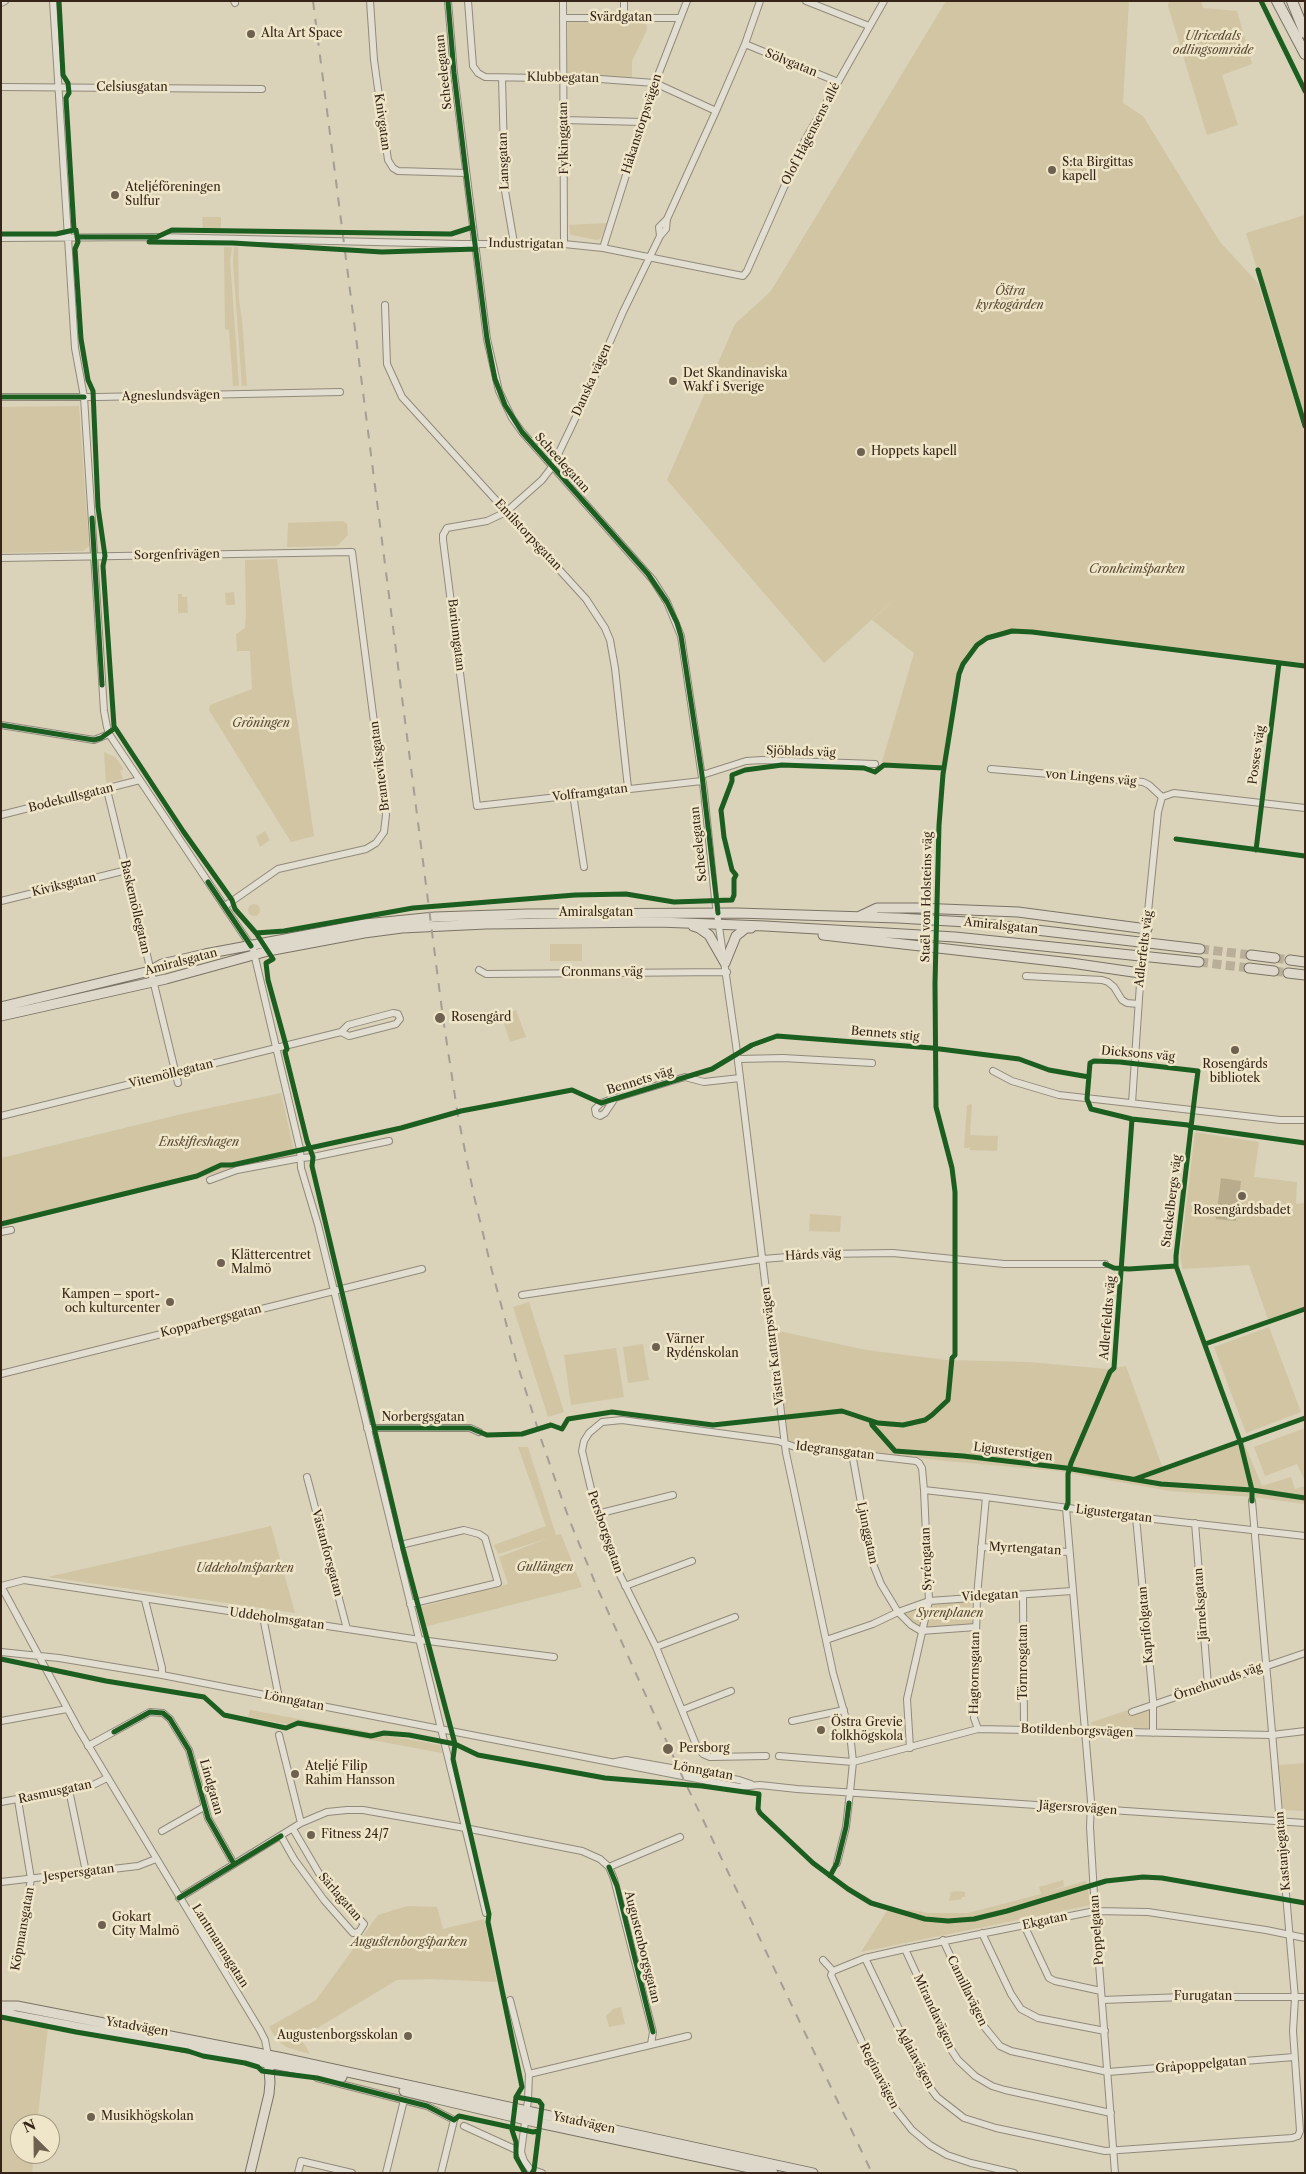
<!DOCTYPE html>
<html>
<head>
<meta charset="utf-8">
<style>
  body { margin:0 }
  #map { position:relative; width:1306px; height:2174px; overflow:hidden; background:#dad2b9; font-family:"Libre Caslon Text",serif }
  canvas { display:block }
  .frame { position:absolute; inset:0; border:2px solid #352417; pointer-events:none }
  .north { position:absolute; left:10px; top:2114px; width:50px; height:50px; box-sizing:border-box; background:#efe6c9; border:1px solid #a59882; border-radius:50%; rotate:337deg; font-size:14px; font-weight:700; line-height:20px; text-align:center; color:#352417 }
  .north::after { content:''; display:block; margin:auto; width:18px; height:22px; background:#6f6150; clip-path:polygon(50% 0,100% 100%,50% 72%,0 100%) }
</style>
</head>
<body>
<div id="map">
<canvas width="1306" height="2174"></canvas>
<div class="frame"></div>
<div class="north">N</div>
</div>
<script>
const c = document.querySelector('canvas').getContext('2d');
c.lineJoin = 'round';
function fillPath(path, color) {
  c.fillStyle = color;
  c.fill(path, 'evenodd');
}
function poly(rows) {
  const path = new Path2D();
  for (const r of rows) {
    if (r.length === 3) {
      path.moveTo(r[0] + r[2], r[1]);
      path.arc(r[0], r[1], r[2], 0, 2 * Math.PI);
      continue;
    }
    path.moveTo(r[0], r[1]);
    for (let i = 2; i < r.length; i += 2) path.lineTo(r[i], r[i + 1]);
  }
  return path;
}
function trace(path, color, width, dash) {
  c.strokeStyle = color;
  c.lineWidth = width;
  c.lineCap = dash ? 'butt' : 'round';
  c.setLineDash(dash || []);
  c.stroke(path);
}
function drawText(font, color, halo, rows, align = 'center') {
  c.font = font + ' "Libre Caslon Text",serif';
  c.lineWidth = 5;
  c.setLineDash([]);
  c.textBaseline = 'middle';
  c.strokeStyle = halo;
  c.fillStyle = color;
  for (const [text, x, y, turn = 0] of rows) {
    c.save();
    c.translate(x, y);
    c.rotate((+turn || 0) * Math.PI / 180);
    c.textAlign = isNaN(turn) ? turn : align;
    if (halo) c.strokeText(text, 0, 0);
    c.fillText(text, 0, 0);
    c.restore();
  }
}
const green = poly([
  [946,1,1129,1,1123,103,1143,116,1220,242,1258,283,1305,436,1305,663,1019,629,1000,631,985,636,974,646,965,657,957,672,943,767,882,762,914,653,872,620,902,592,824,663,667,480,735,324,771,291],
  [1169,1,1201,1,1203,8,1237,11,1252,64,1222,75,1238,125,1207,135,1168,6],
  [568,19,646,22,647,30,632,61,632,78,567,76],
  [1305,215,1305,418,1303,419,1246,233],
  [202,217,221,217,221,229,203,229],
  [607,223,601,238,597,240,571,235,570,233,569,225],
  [224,247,232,247,230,260,239,386,233,386,229,330,225,329],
  [234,247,238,247,239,300,242,320,247,386,242,386,233,262],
  [79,406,89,546,83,551,1,553,1,407],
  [343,521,347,524,348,535,337,546,287,547,288,523],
  [277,559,291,677,314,836,291,842,209,710,210,705,252,689,250,651,237,651,236,634,245,628,246,616,245,560],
  [234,592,235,605,226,605,225,593],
  [178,594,182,594,182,597,187,597,188,613,178,613],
  [104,752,115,757,123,768,123,770,120,771,123,779,106,783],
  [265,831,270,840,260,847,256,837],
  [254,910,6],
  [550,944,582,944,582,961,550,961],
  [516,1010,526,1037,510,1042,501,1015],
  [281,1093,295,1155,1,1223,1,1158,186,1113],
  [972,1104,970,1135,998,1136,997,1151,970,1150,970,1146,969,1148,964,1148,967,1105],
  [1195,1132,1259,1142,1254,1177,1297,1182,1296,1204,1305,1203,1305,1307,1268,1319,1249,1265,1183,1269,1180,1257],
  [810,1214,841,1216,840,1232,809,1231],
  [529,1302,564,1412,548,1417,513,1307],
  [1269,1327,1301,1412,1246,1433,1214,1347],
  [774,1330,866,1350,946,1360,1028,1362,1108,1369,1126,1366,1163,1469,1243,1441,1262,1486,1291,1477,1295,1489,1305,1486,1305,1504,1253,1497,1170,1491,1058,1471,946,1461,786,1442],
  [643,1344,649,1380,628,1383,623,1347],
  [616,1348,624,1397,571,1405,564,1355],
  [1305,1428,1305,1481,1297,1464,1265,1476,1254,1447],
  [518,1447,528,1447,556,1535,561,1534,582,1587,424,1627,417,1608,508,1584,499,1557,549,1538,498,1554,494,1545,546,1526],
  [271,1526,295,1613,48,1577],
  [971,1599,972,1626,923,1628,904,1616,905,1612,932,1603],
  [1149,1703,1149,1728,1094,1727,1091,1724,1092,1722],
  [250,1710,440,1745,442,1753,248,1717],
  [1305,1763,1304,1811,1283,1810,1279,1765],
  [1063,1880,1064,1886,1043,1893,1086,1881,1091,1905,861,1952,887,1911,912,1910,928,1913,968,1913,1041,1894,1039,1887],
  [957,1891,965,1892,965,1897,962,1897,962,1899,949,1901,951,1892],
  [407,1906,437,1907,443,1929,484,1919,497,1982,431,1979,397,1980,314,2030,303,2042,310,2054,286,2047,278,2041,269,2027,316,2000,378,1915],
  [621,2007,625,2024,609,2027,606,2016,613,2009],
  [1,2018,48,2027,37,2124,20,2124,20,2154,34,2154,32,2173,1,2173]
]);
const water = poly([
  [1221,1178,1241,1181,1236,1221,1216,1219]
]);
const majorTunnel = poly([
  [1200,949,1251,955],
  [1275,958,1290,960],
  [1199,962,1249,968],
  [1274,971,1288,973]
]);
const minor = poly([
  [53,1,75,348,84,397,104,711,107,727,109,734,253,949,300,1149,301,1168,318,1225,486,1913],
  [234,1,235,3],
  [370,1,374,60,388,160,393,168,398,171,466,173],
  [448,1,454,73,487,339,499,391,512,418,522,432,653,580,667,602,681,636,704,791,715,899,736,1045,786,1453,833,1673,850,1733,853,1762,850,1792,846,1827,837,1863],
  [468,1,473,66,478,73,485,77,600,79,655,83,716,111],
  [563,1,564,244],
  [624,1,624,18],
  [806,1,869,26],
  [1,3,5,1],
  [563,18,679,18],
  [745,44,838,82],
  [502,78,505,191,514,243],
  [1,87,262,89],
  [564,120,642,122],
  [667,219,666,229,660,236,623,312,588,392,552,467,542,480,506,512,487,521,447,528,443,535,443,540,477,806,702,781],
  [660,236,659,227,667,219,716,111,745,44,760,1],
  [1,238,157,237,461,244,564,244,603,248,743,276,747,271,804,142,884,1],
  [603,248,655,83,687,1],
  [385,305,387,364,402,397,586,599,605,628,610,640,615,668,628,788],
  [1,397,98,397,340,392],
  [1,558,352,552,386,815,384,832,376,843,366,849,278,869,225,906],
  [1,725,94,740,109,734],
  [991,769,1143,782,1149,785,1162,797],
  [702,775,746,761,762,760,875,764],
  [107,790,178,1083],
  [573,794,584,867],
  [1162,797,1174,793,1305,808],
  [1,815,140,780],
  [1,901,127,870],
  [1146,932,1158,812,1162,797],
  [479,970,486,974,727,972],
  [1026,976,1102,980,1108,982,1114,987,1122,1000,1127,1003,1138,1004],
  [738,1059,783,1058,872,1063],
  [993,1071,1012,1081,1059,1095,1280,1120,1305,1120],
  [615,1098,605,1113,600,1116,596,1114,595,1109,601,1103,615,1098,685,1077,704,1082,740,1078],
  [1132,1103,1141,969],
  [1,1116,341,1032,349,1036,396,1024,400,1019,398,1014,393,1013,348,1025,341,1032],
  [210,1180,237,1170,301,1158,313,1157,389,1141],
  [1,1232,11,1230],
  [522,1295,763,1259,824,1254,893,1253,1004,1264,1105,1264],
  [1,1374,422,1269],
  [367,1428,470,1428,479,1432],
  [852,1453,871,1559,881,1584,898,1612,911,1625,921,1631,976,1627],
  [307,1477,347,1629],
  [924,1490,986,1497,1136,1517,1305,1536],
  [1066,1508,1091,1801,1090,1827,1095,1911,1115,2173],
  [597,1514,673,1495],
  [1136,1517,1153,1700,1153,1733],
  [1195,1523,1208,1685],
  [396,1546,464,1530,479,1534,485,1538,498,1583,410,1604],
  [981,1547,1069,1552],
  [1,1586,24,1580,420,1640,554,1657],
  [1,1586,79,1730,260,2030,265,2040,268,2055],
  [625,1586,692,1561],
  [1023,1595,1024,1728],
  [145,1600,162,1668,162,1675],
  [263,1617,279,1698],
  [826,1640,873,1624,898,1612,929,1601,1072,1591],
  [656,1647,735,1617],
  [1,1652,59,1658,162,1675,739,1787,760,1785,797,1789,1305,1823],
  [682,1710,731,1691],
  [1132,1712,1305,1653],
  [1,1721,67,1709],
  [792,1721,844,1710],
  [978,1729,974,1718,977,1596,986,1497],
  [279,1735,301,1823],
  [88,1746,150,1712,163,1713,170,1719,189,1750,208,1818,234,1864],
  [766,1756,710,1757,703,1754,697,1747,656,1647,614,1563,597,1514,582,1451,584,1441,589,1433,602,1422,622,1420,778,1441,795,1447,916,1461,919,1463,922,1468,924,1490,929,1601,907,1699,910,1748],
  [779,1756,853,1762,978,1729,1272,1735,1305,1731],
  [615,1762,626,1760,739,1780,751,1784],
  [69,1790,86,1872],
  [1,1802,93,1785,107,1778],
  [162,1831,204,1807],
  [281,1836,294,1859,324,1900,353,1933,359,1932,364,1924,320,1875,293,1829],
  [609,1867,680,1837],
  [1,1882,138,1866,156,1859],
  [179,1898,301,1823,327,1812,347,1810,363,1810,465,1828,582,1851,600,1859,609,1867,614,1879,653,2032,651,2044],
  [1024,1925,1049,1978,1055,1981,1101,1991],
  [982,1933,1011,1994,1021,2009,1038,2018,1105,2031],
  [943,1940,982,2024,1000,2046,1011,2051,1108,2072,1294,2057],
  [905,1949,952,2051,958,2060,975,2076,992,2086,1005,2090,1111,2113],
  [865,1958,922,2077,937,2097,964,2118,996,2128,1105,2151,1292,2138,1298,2136,1300,2131,1293,2031,1295,1998,1252,1501],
  [823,1960,833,1971],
  [16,1965,31,1879,18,1800],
  [833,1971,865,1958,905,1949,1095,1911,1148,1912,1266,1930,1305,1938],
  [833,1971,831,1975,879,2079,893,2106,912,2130,930,2145,947,2155,971,2163,1014,2173],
  [510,2000,529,2074,528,2100,521,2152,524,2161,530,2169,542,2173],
  [1102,2000,1184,1997,1305,1997],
  [310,2071,317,2078,427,2106,454,2120,441,2173],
  [529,2074,688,2036],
  [464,2126,521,2152],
  [298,2173,301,2161,352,2173],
  [386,2173,404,2100]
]);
const major = poly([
  [860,916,877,908,918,908,1018,912,1147,929],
  [693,926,699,928,709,935,725,963],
  [823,935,1071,963,1140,973],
  [1251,955,1275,958],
  [1290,960,1305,962],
  [725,963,736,936,746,928,751,928],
  [1249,968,1274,971],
  [1288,973,1305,975],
  [1,1007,150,971,162,964,205,954,365,924,435,917,527,914,737,913,898,918,967,922,1200,949],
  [1,1016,166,979,268,951,364,933,402,928,486,924,658,922,765,926,955,937,1199,962],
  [1,2006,17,2006,283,2058,813,2173],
  [1,2013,342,2077],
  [404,2091,539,2123,773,2173],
  [250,2173,269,2094,270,2082,268,2058]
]);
const highway = poly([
  [1277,1,1305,54],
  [1292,1,1305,33]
]);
const rail = poly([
  [313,1,443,1018,458,1116,474,1196,492,1271,516,1360,541,1439,569,1519,596,1585,683,1778,872,2173]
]);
const minorBridge = poly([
  [1141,968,1146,933]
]);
const cycleway = poly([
  [59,1,63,75,68,83,69,93,66,98,74,230,76,230,78,242,75,249,81,339,88,380,93,391,98,507,105,556,103,566,114,726,183,831,232,900,235,909,256,933,273,959,266,963,268,980,287,1049,285,1052,307,1141,313,1157,312,1166,402,1545,455,1744,453,1759,489,1914,488,1922,522,2087,516,2097,512,2130,516,2142,516,2157,525,2173],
  [448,1,454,73,466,173,487,339,495,379,505,405,522,432,648,574,667,602,677,623,681,636,702,775,718,913],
  [1261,1,1305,91],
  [1,234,56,234,74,230],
  [77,237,157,237,172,230,451,234,473,227],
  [149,242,233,243,382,252,476,249],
  [1258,270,1305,426],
  [1,397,84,397],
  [92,518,102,685],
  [1,725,94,740,101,738,115,728],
  [1176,839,1305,856],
  [1256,850,1279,663],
  [208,882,251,946],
  [256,933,284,931,413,908,575,895,626,894,674,902,732,900,734,895,734,879,736,875,732,870,724,837,721,810,732,781,732,775,745,770,782,765,864,768,875,772,884,765,944,768],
  [1,1224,197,1176,221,1165,232,1165,401,1128,461,1111,572,1090,601,1103,712,1069,752,1045,777,1036,932,1048,1019,1059,1049,1070,1089,1077],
  [1105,1264,1114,1268,1129,1269,1176,1266],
  [1205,1344,1305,1309],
  [871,1421,872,1425,895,1451,963,1456,1066,1468,1161,1484,1252,1490,1305,1498],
  [375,1428,470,1428,487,1435,522,1434,551,1425,562,1429,568,1419,612,1412,713,1425,842,1411,878,1423,903,1425,925,1420,932,1415,948,1400,952,1358,955,1355,955,1192,952,1168,936,1107,935,983,939,825,943,774,959,674,963,664,977,645,987,638,1012,631,1032,632,1305,666],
  [1135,1479,1305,1418],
  [1252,1501,1252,1490,1240,1441,1176,1266,1176,1256,1191,1127,1195,1094,1198,1071,1120,1062,1094,1061,1090,1063,1087,1099,1091,1109,1132,1119,1188,1125,1191,1127,1305,1143],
  [1066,1508,1068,1503,1068,1474,1071,1463,1110,1372,1114,1368,1132,1119],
  [1,1659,106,1681,204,1697,224,1715,286,1728,298,1723,371,1736,384,1733,409,1735,455,1744,478,1755,605,1778,702,1786,759,1794,758,1809,760,1813,813,1863,848,1889,871,1903,925,1919,948,1921,974,1919,1007,1911,1106,1881,1143,1877,1162,1878,1305,1903],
  [114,1732,150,1712,163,1713,170,1719,189,1750,208,1818,234,1864],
  [609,1867,617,1886,653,2032],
  [830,1876,837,1863,846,1827,849,1803],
  [179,1898,281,1836],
  [1,2017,76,2032,188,2051,203,2056,245,2063,258,2067,262,2071,317,2078,427,2106,454,2120,459,2116,533,2132,539,2131],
  [516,2097,539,2101,542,2105,534,2170,532,2173]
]);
const markers = [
  [251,34,5,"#6f6150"],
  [1052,170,5,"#6f6150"],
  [115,195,5,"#6f6150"],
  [673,381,5,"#6f6150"],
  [861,452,5,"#6f6150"],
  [440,1018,6,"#6f6150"],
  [1235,1050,5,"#6f6150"],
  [1242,1196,5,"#6f6150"],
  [221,1263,5,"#6f6150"],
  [170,1302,5,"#6f6150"],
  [656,1347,5,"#6f6150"],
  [821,1730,5,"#6f6150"],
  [668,1749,6,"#6f6150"],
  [295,1774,5,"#6f6150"],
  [311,1835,5,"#6f6150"],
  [102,1925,5,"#6f6150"],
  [408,2036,5,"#6f6150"],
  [91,2117,5,"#6f6150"]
];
const streetNames = [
  ["Svärdgatan",621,18],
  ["Sölvgatan",791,63,22],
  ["Scheelegatan",444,72,-96],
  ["Klubbegatan",563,78,1],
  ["Celsiusgatan",132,88],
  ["Knivgatan",382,122,82],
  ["Håkanstorpsvägen",642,124,-72],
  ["Olof Hågensens allé",811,134,-63],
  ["Fylkinggatan",564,138,-91],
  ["Lansgatan",504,161,-92],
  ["Industrigatan",526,244,1],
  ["Danska vägen",592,380,-66],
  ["Agneslundsvägen",171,396,-1],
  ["Scheelegatan",562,463,48],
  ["Emilstorpsgatan",528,535,47],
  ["Sorgenfrivägen",177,555,-1],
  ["Bariumgatan",456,635,83],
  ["Sjöblads väg",801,752,2],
  ["Posses väg",1257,755,-82],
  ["Branteviksgatan",380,766,-97],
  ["von Lingens väg",1091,778,5],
  ["Volframgatan",590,793,-7],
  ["Bodekullsgatan",71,798,-14],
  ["Scheelegatan",699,844,-96],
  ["Kiviksgatan",64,885,-14],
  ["Staël von Holsteins väg",927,897,-89],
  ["Baskemöllegatan",135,907,77],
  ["Amiralsgatan",596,913],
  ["Amiralsgatan",1001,926,6],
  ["Adlerfelts väg",1144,949,-83],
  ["Amiralsgatan",181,962,-15],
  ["Cronmans väg",602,973],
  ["Bennets stig",885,1034,5],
  ["Dicksons väg",1138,1054,5],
  ["Vitemöllegatan",171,1074,-14],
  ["Bennets väg",640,1081,-17],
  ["Stackelbergs väg",1172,1201,-83],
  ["Hårds väg",813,1255,-3],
  ["Adlerfeldts väg",1108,1318,-85],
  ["Kopparbergsgatan",211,1321,-14],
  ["Västra Kattarpsvägen",773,1346,-97],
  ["Norbergsgatan",423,1418],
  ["Idegransgatan",835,1451,7],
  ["Ligusterstigen",1013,1452,7],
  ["Ligustergatan",1114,1514,7],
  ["Persborgsgatan",605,1532,71],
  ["Ljunggatan",867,1533,78],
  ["Myrtengatan",1025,1549,3],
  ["Västanforsgatan",327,1553,75],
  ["Syréngatan",927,1559,-92],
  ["Videgatan",990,1596,-3],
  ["Järneksgatan",1201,1604,-94],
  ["Uddeholmsgatan",277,1619,8],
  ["Kaprifolgatan",1146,1625,-95],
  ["Törnrosgatan",1024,1662,-90],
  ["Hagtornsgatan",975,1673,-89],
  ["Örnehuvuds väg",1218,1682,-19],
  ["Lönngatan",294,1701,11],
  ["Botildenborgsvägen",1077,1731,2],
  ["Lönngatan",703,1771,10],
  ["Lindgatan",211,1787,74],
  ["Rasmusgatan",55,1792,-12],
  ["Jägersrovägen",1078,1808,4],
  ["Kastanjegatan",1283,1851,-95],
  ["Jespersgatan",79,1873,-7],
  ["Särlagatan",340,1897,49],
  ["Ekgatan",1045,1921,-12],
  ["Köpmansgatan",23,1929,-80],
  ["Poppelgatan",1097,1930,-94],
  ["Lantmannagatan",220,1946,58],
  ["Augustenborgsgatan",642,1947,76],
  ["Camillavägen",967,1991,64],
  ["Furugatan",1203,1997],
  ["Mirandavägen",934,2012,65],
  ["Ystadvägen",137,2027,10],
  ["Aglaiavägen",915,2058,62],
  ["Gråpoppelgatan",1201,2065,-5],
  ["Reginavägen",879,2076,63],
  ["Ystadvägen",584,2123,12]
];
const poiNames = [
  ["Alta Art Space",261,34],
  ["S:ta Birgittas",1062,163],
  ["kapell",1062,177],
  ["Ateljéföreningen",125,188],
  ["Sulfur",125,202],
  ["Det Skandinaviska",683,374],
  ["Wakf i Sverige",683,388],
  ["Hoppets kapell",871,452],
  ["Rosengård",451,1018],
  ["Rosengårds",1235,1065,"center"],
  ["bibliotek",1235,1079,"center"],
  ["Rosengårdsbadet",1242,1211,"center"],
  ["Klättercentret",231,1256],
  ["Malmö",231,1270],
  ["Kampen – sport-",160,1295,"right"],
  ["och kulturcenter",160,1309,"right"],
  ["Värner",666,1340],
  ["Rydénskolan",666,1354],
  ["Östra Grevie",831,1723],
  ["folkhögskola",831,1737],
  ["Persborg",679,1749],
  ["Ateljé Filip",305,1767],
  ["Rahim Hansson",305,1781],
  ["Fitness 24/7",321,1835],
  ["Gokart",112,1918],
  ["City Malmö",112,1932],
  ["Augustenborgsskolan",398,2036,"right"],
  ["Musikhögskolan",101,2117]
];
const parkNames = [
  ["Ulricedals",1213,37],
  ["odlingsområde",1213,51],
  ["Östra",1010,292],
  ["kyrkogården",1010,306],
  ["Cronheimsparken",1137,570],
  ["Gröningen",261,724],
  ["Enskifteshagen",199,1143],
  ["Gullängen",545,1568],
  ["Uddeholmsparken",245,1569],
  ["Syrenplanen",950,1614],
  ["Augustenborgsparken",409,1943]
];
fillPath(green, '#d1c5a4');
fillPath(water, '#b8ac8c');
trace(majorTunnel, '#b9af99', 9, [9, 4.5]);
trace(minor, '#918a7b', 8);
trace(major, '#7a7365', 11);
trace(highway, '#7a7365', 12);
trace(minor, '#e2ded1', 6);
trace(major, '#ddd8c9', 9);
trace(highway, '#ddd8c9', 10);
trace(rail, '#a49e94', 2, [9, 9]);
trace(minorBridge, '#918a7b', 8, []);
trace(minorBridge, '#e2ded1', 6);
trace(cycleway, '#1b5e20', 5);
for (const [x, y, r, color] of markers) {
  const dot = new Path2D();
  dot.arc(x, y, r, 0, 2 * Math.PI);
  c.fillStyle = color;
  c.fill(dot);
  trace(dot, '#efe6c9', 2);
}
drawText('12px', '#352417', '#efe6c9', streetNames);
drawText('12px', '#352417', '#efe6c9', poiNames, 'left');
drawText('italic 12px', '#5a4a36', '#efe6c9', parkNames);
</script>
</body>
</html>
